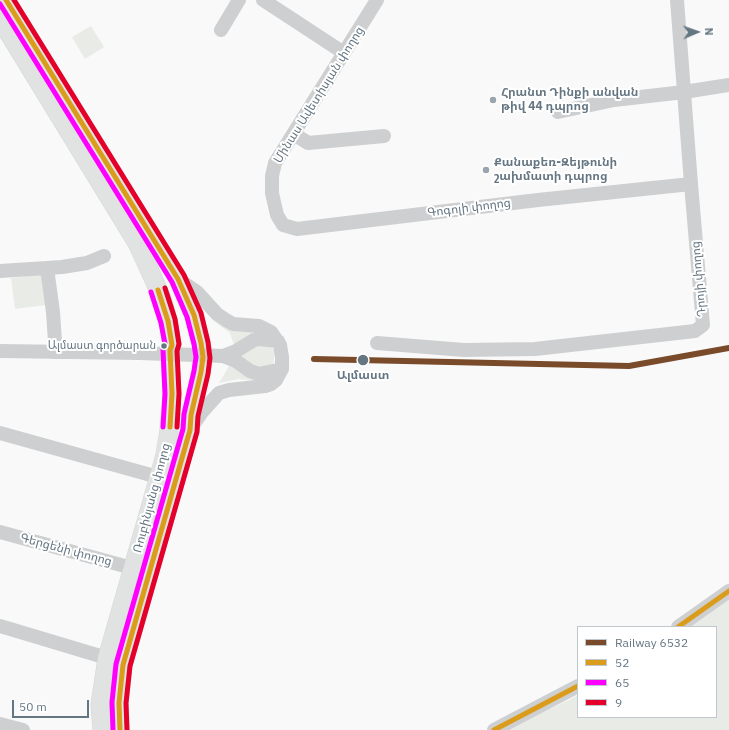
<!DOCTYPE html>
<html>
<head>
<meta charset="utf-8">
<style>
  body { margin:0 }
  #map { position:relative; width:729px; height:730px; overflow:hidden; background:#f9f9f9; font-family:"IBM Plex Sans",sans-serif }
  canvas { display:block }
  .legend { position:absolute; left:577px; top:626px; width:140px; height:92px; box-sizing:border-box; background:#fff; border:1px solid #c1c8cd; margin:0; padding:5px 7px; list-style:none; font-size:12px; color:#657683 }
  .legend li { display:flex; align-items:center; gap:8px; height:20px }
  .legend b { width:20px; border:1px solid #c1c8cd }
  .north { position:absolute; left:677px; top:12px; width:40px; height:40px; -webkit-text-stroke:3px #fff; paint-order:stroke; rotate:88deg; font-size:11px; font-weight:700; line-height:16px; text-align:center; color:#657683 }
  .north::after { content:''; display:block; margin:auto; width:14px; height:18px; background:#657683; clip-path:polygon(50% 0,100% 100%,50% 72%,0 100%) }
  .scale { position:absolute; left:12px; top:700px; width:77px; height:18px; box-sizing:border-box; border:2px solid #657683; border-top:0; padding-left:5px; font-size:12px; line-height:14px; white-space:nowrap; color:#657683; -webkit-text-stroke:3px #fff; paint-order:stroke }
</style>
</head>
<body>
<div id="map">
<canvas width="729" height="730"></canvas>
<ul class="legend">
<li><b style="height:5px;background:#7a4b2a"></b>Railway 6532</li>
<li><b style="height:5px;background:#da9c1a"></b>52</li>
<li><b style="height:5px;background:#f0f"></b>65</li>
<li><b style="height:5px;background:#e4002b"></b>9</li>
</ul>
<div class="north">N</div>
<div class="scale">50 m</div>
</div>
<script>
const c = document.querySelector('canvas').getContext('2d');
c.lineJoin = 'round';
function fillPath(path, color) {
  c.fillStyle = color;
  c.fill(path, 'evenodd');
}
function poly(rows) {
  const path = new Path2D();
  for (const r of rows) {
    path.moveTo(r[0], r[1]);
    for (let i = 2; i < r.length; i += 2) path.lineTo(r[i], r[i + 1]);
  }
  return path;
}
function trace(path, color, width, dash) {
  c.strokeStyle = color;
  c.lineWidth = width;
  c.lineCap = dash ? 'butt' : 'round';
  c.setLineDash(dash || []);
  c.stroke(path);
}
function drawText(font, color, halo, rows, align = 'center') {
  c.font = font + ' "IBM Plex Sans","Noto Sans Armenian",sans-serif';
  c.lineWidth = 4;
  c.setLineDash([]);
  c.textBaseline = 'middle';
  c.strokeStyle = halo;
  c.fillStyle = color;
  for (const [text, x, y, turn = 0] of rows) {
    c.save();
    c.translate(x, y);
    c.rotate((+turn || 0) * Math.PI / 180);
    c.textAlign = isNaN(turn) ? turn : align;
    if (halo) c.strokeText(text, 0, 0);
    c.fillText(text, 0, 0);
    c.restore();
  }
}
const green = poly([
  [91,26,104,47,85,59,72,37],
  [42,274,46,305,15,309,11,278],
  [212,320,222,325,263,332,234,345,230,333],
  [253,344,272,347,275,353,273,364,261,371,236,356],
  [229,366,233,366,257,381,239,379,219,383],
  [729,598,729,730,503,730,569,700,578,695,578,717,716,717,716,627,687,627]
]);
const minor = poly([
  [263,0,344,53],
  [377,0,275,163,272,176,272,193,277,215,283,225,297,229,538,200,691,184],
  [221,30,239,0],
  [558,112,614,100,684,92,729,85],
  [294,134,308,143,384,136],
  [47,268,53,312,55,342,53,352],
  [0,271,62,267,87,263,104,256],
  [178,279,197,292,217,314,226,320,233,324,259,326,271,332,280,345,282,357,282,369,276,380,271,384,265,386,229,390,219,393,202,412,191,428],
  [377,343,464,350,535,349,695,331,703,325,691,184,677,0],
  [0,351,140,353],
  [223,356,236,361,250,371,259,374,282,369],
  [223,356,236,351,254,340,259,339,278,341],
  [0,433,158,477],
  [0,532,132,568],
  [0,626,107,658],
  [678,627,729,591],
  [0,724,23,730],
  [494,730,578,686]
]);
const major = poly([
  [6,0,178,279,194,315,201,343,203,357,201,372,191,415,190,430,123,665,119,703,120,730],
  [0,19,137,243,154,280,162,299,168,321,172,345,170,350,172,394,169,430,165,455,107,658,100,705,102,730]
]);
const minorBridge = poly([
  [140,353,223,356]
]);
const bus1 = poly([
  [6,0,178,279,194,315,201,343,203,357,201,372,191,415,190,430,123,665,119,703,120,730],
  [158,290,168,321,172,345,170,350,172,394,170,427],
  [678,627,729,591],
  [494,730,578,686]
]);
const bus2 = poly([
  [0,4,172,282,187,317,194,344,196,357,194,371,184,414,183,429,116,664,112,702,113,730],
  [151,292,161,323,165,344,163,350,165,394,163,427]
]);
const bus3 = poly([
  [14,0,184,275,201,313,208,342,210,358,208,374,198,416,197,432,130,666,126,703,127,730],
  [165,288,175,319,179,344,177,351,179,394,177,427]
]);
const rail1 = poly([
  [314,359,629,366,729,348]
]);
const markers = [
  [493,100,4,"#99a4ac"],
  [486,170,4,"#99a4ac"],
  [164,346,3.5,"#657683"],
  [363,360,6,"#657683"]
];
const busNames = [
  ["Ալմաստ գործարան",156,346]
];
const poiNames = [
  ["Հրանտ Դինքի անվան",501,93],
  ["թիվ 44 դպրոց",501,107],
  ["Քանաքեռ-Զեյթունի",494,163],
  ["շախմատի դպրոց",494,177]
];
const streetNames = [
  ["Մինաս Ավետիսյան փողոց",319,95,-58],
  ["Գոգոլի փողոց",469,208,-7],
  ["Դրոյի փողոց",699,279,-95],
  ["Ռուբինյանց փողոց",152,498,-75],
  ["Գերցենի փողոց",66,550,15]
];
const stopNames = [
  ["Ալմաստ",363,376]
];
fillPath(green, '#e8ebe6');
trace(major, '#d5d6d7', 19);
trace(minor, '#cecfd0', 14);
trace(major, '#e1e2e2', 18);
trace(minorBridge, '#cecfd0', 14);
trace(bus1, '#da9c1a', 5);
trace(bus2, '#f0f', 5);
trace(bus3, '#e4002b', 5);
trace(rail1, '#7a4b2a', 6);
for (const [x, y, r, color] of markers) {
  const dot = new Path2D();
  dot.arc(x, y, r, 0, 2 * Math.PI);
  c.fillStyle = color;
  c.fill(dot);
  trace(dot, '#fff', 1.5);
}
drawText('11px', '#657683', '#fff', busNames, 'right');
drawText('bold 12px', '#657683', '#fff', poiNames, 'left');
drawText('12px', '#657683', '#fff', streetNames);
drawText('bold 12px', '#657683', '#fff', stopNames);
</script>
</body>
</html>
